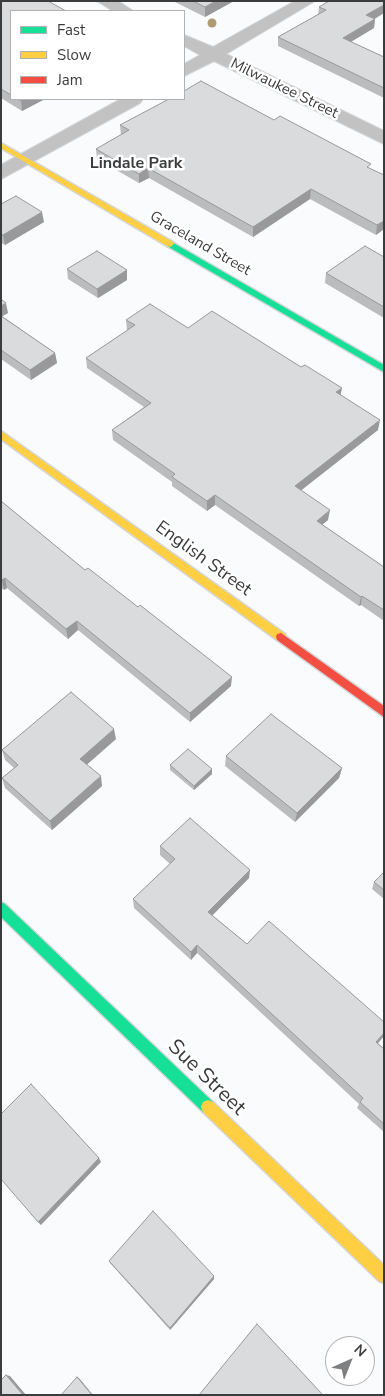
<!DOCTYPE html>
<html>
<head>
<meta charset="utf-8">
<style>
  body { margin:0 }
  #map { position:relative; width:385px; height:1396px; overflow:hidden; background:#f9fbfd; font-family:"Nunito Sans",sans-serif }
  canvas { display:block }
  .frame { position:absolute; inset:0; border:2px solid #3b3c3d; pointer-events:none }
  .legend { position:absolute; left:10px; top:10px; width:175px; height:90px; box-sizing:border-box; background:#fff; border:1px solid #b1b1b1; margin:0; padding:6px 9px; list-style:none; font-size:15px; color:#3b3c3d }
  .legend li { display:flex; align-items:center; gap:10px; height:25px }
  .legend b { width:25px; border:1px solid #b1b1b1 }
  .north { position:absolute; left:325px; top:1336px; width:50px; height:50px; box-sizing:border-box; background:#fff; border:1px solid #b1b1b1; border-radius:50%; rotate:44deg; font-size:14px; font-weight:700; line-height:20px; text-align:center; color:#3b3c3d }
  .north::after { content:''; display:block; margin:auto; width:18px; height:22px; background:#7e7f80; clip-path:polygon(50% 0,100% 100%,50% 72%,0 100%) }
</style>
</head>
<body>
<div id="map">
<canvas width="385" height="1396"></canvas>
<div class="frame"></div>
<ul class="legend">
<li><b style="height:6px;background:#16e098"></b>Fast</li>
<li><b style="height:6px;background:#ffcf43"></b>Slow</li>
<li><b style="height:6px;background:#f24e42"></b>Jam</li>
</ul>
<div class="north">N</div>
</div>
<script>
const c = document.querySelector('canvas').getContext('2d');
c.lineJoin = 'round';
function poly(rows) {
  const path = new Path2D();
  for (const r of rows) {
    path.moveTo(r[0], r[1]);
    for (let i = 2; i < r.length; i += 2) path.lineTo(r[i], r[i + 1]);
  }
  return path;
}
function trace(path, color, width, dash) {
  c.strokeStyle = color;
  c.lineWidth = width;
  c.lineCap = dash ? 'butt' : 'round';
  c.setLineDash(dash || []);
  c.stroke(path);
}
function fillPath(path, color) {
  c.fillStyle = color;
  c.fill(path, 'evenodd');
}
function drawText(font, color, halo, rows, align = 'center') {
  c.font = font + ' "Nunito Sans",sans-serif';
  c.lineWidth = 5;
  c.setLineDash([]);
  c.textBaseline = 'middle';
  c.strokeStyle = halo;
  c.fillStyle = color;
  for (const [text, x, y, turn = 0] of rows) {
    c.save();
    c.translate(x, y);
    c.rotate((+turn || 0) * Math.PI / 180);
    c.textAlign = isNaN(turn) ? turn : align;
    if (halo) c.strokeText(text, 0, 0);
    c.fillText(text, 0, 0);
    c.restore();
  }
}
const street = poly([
  [97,1,118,1,133,11,113,11,97,1],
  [295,1,315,1,226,54,384,131,384,144,214,61,184,76,184,64,200,55,184,46,184,35,213,47,295,1],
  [121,99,143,99,140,103,1,179,1,165,121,99]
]);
const fast = poly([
  [170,241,384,365,384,372,167,246,167,242,170,241],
  [1,902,5,904,213,1102,215,1107,213,1112,208,1114,203,1112,1,917,1,902]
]);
const slow = poly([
  [1,143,173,242,174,244,170,247,167,246,1,148,1,143],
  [1,431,285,634,286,637,285,640,277,640,1,439,1,431],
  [208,1100,213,1102,384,1265,384,1283,379,1281,203,1112,201,1107,203,1102,208,1100]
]);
const jam = poly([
  [281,633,384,706,384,717,277,640,276,637,277,634,281,633]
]);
const trees = [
  [212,23]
];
const wall = poly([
  [1,1,11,11,11,99,45,99,22,111,1,98],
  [173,1,234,1,205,17],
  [384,1,384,13,375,19,374,28,351,42,384,57,384,98,278,46,278,37,318,15,319,7],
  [274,120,371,169,384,229,376,235,310,199,253,237,149,178,139,183,97,159,96,149,121,135,120,125],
  [1,204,44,222,5,245,1,243],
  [384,257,384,318,325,283,326,273],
  [67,269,127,270,127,280,98,298,68,279],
  [1,299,8,313,2,316,55,353,57,363,31,380,1,359],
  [126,320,188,328,341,396,378,430,301,490,328,520,322,525,384,567,384,621,361,605,359,606,215,505,207,511,172,486,172,482,113,440,112,430,144,407,87,368,86,358,128,330,127,330],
  [1,501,85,570,231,686,190,722,78,630,68,639,7,588,4,590,1,588],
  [116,739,87,764,102,786,52,830,5,788,2,778,14,768,5,760,2,750],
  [226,756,342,768,339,778,295,822,225,766],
  [170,765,212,769,212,774,194,790,170,770],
  [160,846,249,878,212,915,247,944,384,1022,384,1036,378,1043,384,1049,384,1132,357,1108,359,1104,197,953,191,960,134,908,133,899,170,864,160,855],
  [384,872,384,899,372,889,374,882],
  [109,1261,214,1279,170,1330,110,1263]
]);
const shadedWall = poly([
  [216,1,234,1,205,17,205,7],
  [384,5,384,13,365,24,366,15],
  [375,19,374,28,342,47,343,38],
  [25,99,45,99,22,111,21,101],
  [148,168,149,178,139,183,139,174],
  [311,189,310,199,253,237,253,227],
  [42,212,44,222,5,245,3,235],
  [384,221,384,229,376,235,377,225],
  [127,270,127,280,98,298,97,289],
  [6,303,8,313,1,317,1,306],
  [55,353,57,363,31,380,30,370],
  [342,388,340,398,336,392],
  [380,420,378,430,294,496,295,486],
  [215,495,215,505,207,511,207,501],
  [330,510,328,520,315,530,317,521],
  [5,578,7,588,4,590,2,580],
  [362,596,361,605,359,606,361,597],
  [77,621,78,630,68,639,66,629],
  [232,677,231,686,190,722,190,713],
  [114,729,116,739,82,769,80,759],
  [342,768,339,778,295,822,297,813],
  [212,769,212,774,194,790,194,786],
  [101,776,102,786,52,830,50,821],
  [250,870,249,878,208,920,208,912],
  [197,945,197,953,191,960,191,952],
  [384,1033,384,1036,373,1049,376,1042],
  [99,1158,101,1162,41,1225,38,1222],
  [214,1276,214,1279,170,1330,170,1328],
  [6,1375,10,1376,26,1395,23,1395],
  [77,1377,79,1378,93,1395,92,1395]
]);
const building = poly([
  [1,1,48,1,66,11,11,11,11,95,1,89,1,1],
  [193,1,216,1,205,7,193,1],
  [329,1,384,1,384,5,366,15,375,19,343,38,384,57,384,88,278,37,326,10,319,7,329,1],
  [201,81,274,120,280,116,371,164,367,167,384,175,384,221,377,225,311,189,253,227,148,168,139,174,96,149,129,130,120,125,169,99,184,99,184,91,201,81],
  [17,99,25,99,21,101,17,99],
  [16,196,42,212,3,235,1,234,1,204,16,196],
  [365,246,384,257,384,307,326,273,365,246],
  [97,251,127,270,97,289,67,269,97,251],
  [1,299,6,303,1,306,1,299],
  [150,304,188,328,212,311,301,367,305,365,342,388,336,392,380,420,295,486,330,510,317,521,384,567,384,610,362,596,361,597,215,495,207,501,172,477,175,474,112,430,151,403,86,358,135,325,126,320,150,304],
  [1,316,55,353,30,370,1,350,1,316],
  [1,501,85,570,88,568,138,607,140,605,232,677,190,713,77,621,66,629,5,578,2,580,1,580,1,501],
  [71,692,114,729,80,759,101,776,50,821,2,778,18,765,2,750,71,692],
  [271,714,342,768,297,813,226,756,271,714],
  [188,749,212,769,194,786,170,765,188,749],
  [190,818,250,870,208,912,247,944,269,921,384,1022,384,1033,376,1042,384,1049,384,1124,360,1102,363,1098,197,945,191,952,133,899,175,859,160,846,190,818],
  [384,872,384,890,374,882,384,872],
  [31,1084,99,1158,38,1222,1,1179,1,1114,31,1084],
  [153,1211,214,1276,170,1328,109,1261,153,1211],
  [257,1324,323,1395,199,1395,257,1324],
  [6,1375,23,1395,1,1395,1,1380,6,1375],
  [77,1377,92,1395,61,1395,77,1377]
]);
const farStreetnames = [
  ["Milwaukee Street",284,89,26],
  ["Graceland Street",200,244,30]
];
const farNeighbourhoodnames = [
  ["Lindale Park",136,164]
];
const streetNames = [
  ["English Street",203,559,36]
];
const nearStreetnames = [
  ["Sue Street",206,1078,44]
];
trace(street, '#d4d5d6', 2);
trace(fast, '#d4d5d6', 3);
trace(slow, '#d4d5d6', 3);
trace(jam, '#d4d5d6', 3);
fillPath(street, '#c2c2c2');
fillPath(fast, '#16e098');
fillPath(slow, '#ffcf43');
fillPath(jam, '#f24e42');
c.fillStyle = '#b09a72';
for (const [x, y] of trees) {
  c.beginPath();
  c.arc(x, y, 4.5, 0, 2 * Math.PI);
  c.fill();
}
fillPath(wall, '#bbbcbe');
fillPath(shadedWall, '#99999b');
fillPath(building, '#dadbdd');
trace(building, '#99999b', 1);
drawText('15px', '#3b3c3d', '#fff', farStreetnames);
drawText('bold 16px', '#3b3c3d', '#fff', farNeighbourhoodnames);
drawText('18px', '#3b3c3d', '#fff', streetNames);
drawText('21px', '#3b3c3d', '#fff', nearStreetnames);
</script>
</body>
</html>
